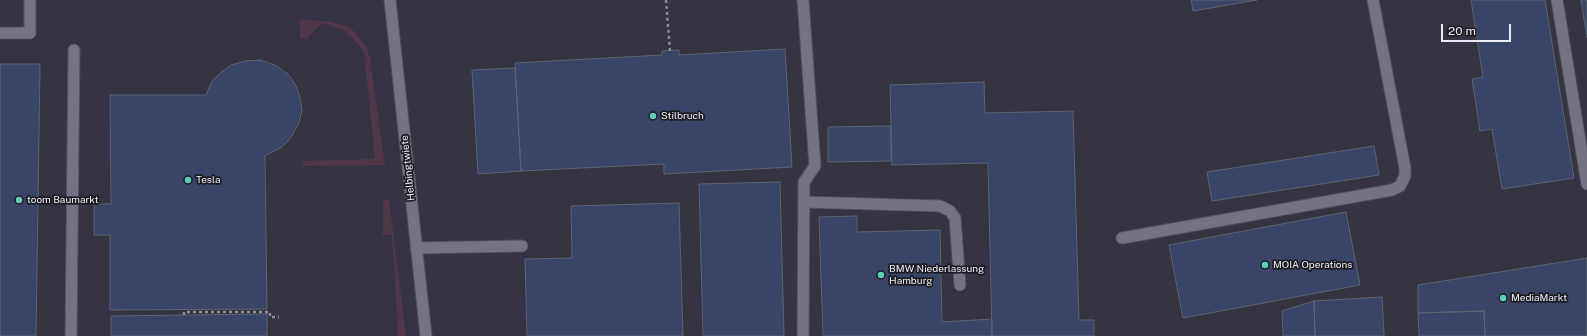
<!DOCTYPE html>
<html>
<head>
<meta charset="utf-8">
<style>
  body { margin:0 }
  #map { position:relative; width:1587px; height:336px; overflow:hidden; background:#363442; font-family:"Public Sans",sans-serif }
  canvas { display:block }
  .scale { position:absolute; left:1441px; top:24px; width:70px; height:18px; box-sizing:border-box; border:2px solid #ecebf4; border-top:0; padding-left:5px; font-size:12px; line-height:14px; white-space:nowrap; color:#ecebf4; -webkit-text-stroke:3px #1d1c23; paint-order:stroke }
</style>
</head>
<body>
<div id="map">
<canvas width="1587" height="336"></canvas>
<div class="scale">20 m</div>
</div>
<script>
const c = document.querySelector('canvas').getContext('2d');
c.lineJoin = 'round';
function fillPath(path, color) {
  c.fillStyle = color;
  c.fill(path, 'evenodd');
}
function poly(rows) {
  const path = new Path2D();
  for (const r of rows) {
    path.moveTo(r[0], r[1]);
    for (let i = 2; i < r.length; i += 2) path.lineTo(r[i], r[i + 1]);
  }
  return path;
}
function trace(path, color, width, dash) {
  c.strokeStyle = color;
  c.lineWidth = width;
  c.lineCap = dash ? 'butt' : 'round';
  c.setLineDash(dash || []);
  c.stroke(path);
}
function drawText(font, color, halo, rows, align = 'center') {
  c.font = font + ' "Public Sans",sans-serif';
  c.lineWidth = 3.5;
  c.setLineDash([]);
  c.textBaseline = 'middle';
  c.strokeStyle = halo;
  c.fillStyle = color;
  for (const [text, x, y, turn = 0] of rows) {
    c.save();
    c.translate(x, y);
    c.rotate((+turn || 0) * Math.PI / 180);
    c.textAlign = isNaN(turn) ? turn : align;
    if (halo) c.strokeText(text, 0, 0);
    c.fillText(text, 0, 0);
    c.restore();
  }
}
const green = poly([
  [300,20,328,21,347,26,355,32,367,48,370,58,385,165,303,166,303,161,375,159,365,59,363,51,350,35,343,30,330,25,321,24,307,39,300,38],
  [389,199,403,312,406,336,398,336,392,235,383,235,383,200]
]);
const building = poly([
  [1191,0,1257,0,1193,11,1191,0],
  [1471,0,1545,0,1574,178,1502,189,1492,129,1480,131,1472,79,1483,77,1471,0],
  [1581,0,1587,0,1587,38,1581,0],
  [785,49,792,167,664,174,664,164,521,171,515,63,662,55,662,51,679,50,679,55,785,49],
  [260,60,275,65,289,75,296,86,300,97,302,111,298,125,290,139,282,147,265,156,267,309,110,310,110,235,94,235,94,204,111,204,110,95,206,95,211,83,219,74,231,65,245,61,260,60],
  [0,64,40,64,36,336,0,336,0,64],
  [515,68,521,171,478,174,472,70,515,68],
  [984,82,985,113,1073,111,1079,320,1094,320,1094,336,992,336,988,163,892,165,890,85,984,82],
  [891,126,891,161,828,162,828,127,891,126],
  [1374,146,1379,175,1212,201,1207,172,1374,146],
  [780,182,784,336,703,336,699,184,780,182],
  [679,203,683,336,527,336,525,259,572,258,571,206,679,203],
  [1346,212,1360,285,1183,318,1169,245,1346,212],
  [857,216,857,232,940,230,942,322,992,319,992,336,823,336,819,217,857,216],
  [1587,258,1587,336,1485,336,1484,311,1418,313,1418,285,1587,258],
  [1382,297,1384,336,1315,336,1314,301,1382,297],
  [1314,301,1315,336,1283,336,1282,311,1314,301],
  [1484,311,1485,336,1419,336,1418,313,1484,311],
  [267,314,267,336,111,336,111,316,267,314]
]);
const path = poly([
  [666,0,670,51],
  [184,315,184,312,270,312,270,317,279,317]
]);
const service = poly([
  [1557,0,1587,184],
  [0,33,30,33,30,0],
  [804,202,940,206,950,211,955,218,960,285],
  [1122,238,1392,190,1400,186,1405,176,1405,168,1373,0],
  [416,248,522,246],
  [71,336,74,50],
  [803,336,804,182,815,166,803,0]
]);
const minor = poly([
  [390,0,426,336]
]);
const markers = [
  [653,116,4,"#5cceba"],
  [188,180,4,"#5cceba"],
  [19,200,4,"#5cceba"],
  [1265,265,4,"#5cceba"],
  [881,275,4,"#5cceba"],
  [1503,298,4,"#5cceba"]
];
const poiNames = [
  ["Stilbruch",661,116],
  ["Tesla",196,180],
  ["toom Baumarkt",27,200],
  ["MOIA Operations",1273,265],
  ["BMW Niederlassung",889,269],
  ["Hamburg",889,281],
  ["MediaMarkt",1511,298]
];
const streetNames = [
  ["Helbingtwiete",408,168,-96]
];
fillPath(green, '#4f3848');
fillPath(building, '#394467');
trace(building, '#5d6372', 1);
trace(service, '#53515d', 13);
trace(minor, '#53515d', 13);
trace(path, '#8d8b97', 2.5, [3, 3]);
trace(service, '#757383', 11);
trace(minor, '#757383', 11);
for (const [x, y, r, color] of markers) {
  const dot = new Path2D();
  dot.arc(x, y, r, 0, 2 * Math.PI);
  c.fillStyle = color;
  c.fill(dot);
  trace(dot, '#1d1c23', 1.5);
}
drawText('10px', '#ecebf4', '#1d1c23', poiNames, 'left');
drawText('10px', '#ecebf4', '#1d1c23', streetNames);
</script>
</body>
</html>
